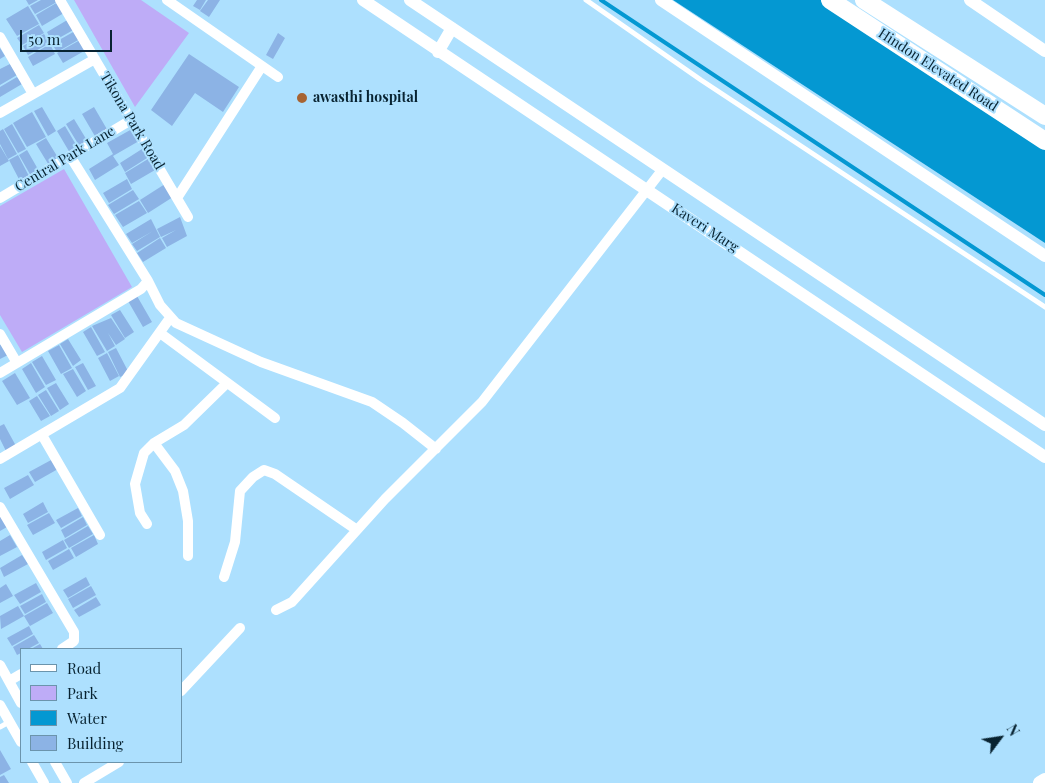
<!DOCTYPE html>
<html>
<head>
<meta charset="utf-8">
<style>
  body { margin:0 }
  #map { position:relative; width:1045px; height:783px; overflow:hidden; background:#ade0fe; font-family:"Playfair Display",serif }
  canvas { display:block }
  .legend { position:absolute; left:20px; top:648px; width:162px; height:115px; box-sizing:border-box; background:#ade0fe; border:1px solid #6b94ac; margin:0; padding:6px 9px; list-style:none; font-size:15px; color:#082331 }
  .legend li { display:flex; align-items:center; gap:10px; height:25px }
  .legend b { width:25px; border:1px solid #6b94ac }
  .north { position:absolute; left:975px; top:713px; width:50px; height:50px; -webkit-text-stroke:4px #ade0fe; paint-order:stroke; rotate:59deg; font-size:14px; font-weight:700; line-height:20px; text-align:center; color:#082331 }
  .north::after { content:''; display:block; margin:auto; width:18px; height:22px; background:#082331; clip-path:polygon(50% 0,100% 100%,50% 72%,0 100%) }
  .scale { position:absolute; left:20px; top:30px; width:92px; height:22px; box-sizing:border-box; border:2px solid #082331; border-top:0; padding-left:6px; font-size:15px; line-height:18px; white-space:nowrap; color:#082331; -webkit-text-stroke:4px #ade0fe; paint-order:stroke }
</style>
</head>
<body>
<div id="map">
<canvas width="1045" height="783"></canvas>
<ul class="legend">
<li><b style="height:6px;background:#fff"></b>Road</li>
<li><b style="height:14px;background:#beacf7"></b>Park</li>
<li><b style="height:14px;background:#0498d2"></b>Water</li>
<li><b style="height:14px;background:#8cb3e5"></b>Building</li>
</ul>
<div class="north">N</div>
<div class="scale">50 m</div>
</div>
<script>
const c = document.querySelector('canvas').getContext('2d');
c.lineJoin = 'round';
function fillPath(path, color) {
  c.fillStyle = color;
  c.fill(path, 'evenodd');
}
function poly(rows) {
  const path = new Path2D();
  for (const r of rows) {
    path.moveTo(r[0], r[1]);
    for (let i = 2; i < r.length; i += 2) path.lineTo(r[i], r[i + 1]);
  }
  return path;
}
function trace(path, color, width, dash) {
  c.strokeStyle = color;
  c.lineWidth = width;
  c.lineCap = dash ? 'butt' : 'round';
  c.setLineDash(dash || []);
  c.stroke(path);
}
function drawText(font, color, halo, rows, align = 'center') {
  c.font = font + ' "Playfair Display",serif';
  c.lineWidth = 4;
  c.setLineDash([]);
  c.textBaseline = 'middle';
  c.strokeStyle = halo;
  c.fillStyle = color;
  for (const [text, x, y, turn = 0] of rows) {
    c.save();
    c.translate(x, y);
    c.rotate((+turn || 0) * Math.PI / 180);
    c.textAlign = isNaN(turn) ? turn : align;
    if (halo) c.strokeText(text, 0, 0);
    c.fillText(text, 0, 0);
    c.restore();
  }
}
const green = poly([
  [74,0,141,0,189,33,135,107],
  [64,169,132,287,22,352,0,315,0,206]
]);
const water = poly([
  [673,0,822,0,1045,143,1045,243]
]);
const stream = poly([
  [601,0,1045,295]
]);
const building = poly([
  [26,0,38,0,29,5],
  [41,0,56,0,57,2,35,14,30,6],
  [197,0,206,0,200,10,193,6],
  [208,0,220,0,209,17,200,11],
  [58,2,64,13,42,26,36,15],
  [28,6,39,24,17,36,6,19],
  [69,19,75,29,52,42,47,32],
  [39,25,44,33,22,45,17,38],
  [75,31,80,39,57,52,52,44],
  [278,33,285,38,273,59,266,55],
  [44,34,50,43,28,55,23,46],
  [80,40,86,50,63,63,57,53],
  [50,44,55,54,33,66,28,57],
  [0,48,5,56,0,59],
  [189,54,239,87,223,112,195,93,172,126,151,110],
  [10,64,17,75,0,85,0,69],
  [17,77,22,84,0,97,0,87],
  [42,107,56,131,48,136,34,111],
  [94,107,108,131,96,138,82,114],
  [32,112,46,137,27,147,13,123],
  [74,119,88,142,80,147,66,124],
  [12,124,26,149,18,153,4,129],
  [65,126,78,148,70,153,57,131],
  [3,129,17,154,8,159,0,144,0,131],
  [132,129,139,141,113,156,119,165,95,180,89,169,113,154,107,143],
  [46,138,60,161,50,167,36,144],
  [0,146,9,161,0,166],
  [142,149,147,158,125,172,120,163],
  [27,150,39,171,31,176,19,155],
  [18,155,30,178,21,183,9,160],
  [148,159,155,170,131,184,125,173],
  [127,179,132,189,109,203,103,193],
  [165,184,173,197,148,213,140,200],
  [133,190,139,199,114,214,108,205],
  [139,201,147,213,123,227,115,215],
  [180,217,187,236,167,247,162,238,176,230,161,237,157,229],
  [151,219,160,237,137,251,132,244,153,231,132,243,126,234],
  [160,238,166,248,143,262,137,253],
  [137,296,152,322,143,327,128,301],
  [120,310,134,332,125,338,111,315],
  [111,318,125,339,116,345,108,333,115,346,107,351,92,326],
  [91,327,105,352,97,356,83,332],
  [68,339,81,360,73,366,60,344],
  [2,344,8,355,0,359,0,345],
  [59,345,72,368,61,374,48,351],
  [116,348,129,373,120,377,108,352],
  [107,353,119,376,110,381,98,358],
  [42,356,56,380,46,385,32,362],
  [31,363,45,387,36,393,22,369],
  [83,363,96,386,88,390,75,367],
  [73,369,86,391,77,397,63,374],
  [15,373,30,398,17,405,2,381],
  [56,383,69,404,60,410,47,388],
  [46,390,59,411,51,416,38,395],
  [37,396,50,416,41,421,29,401],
  [4,424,16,446,6,451,0,439,0,426],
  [53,459,58,469,35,482,29,472],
  [28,475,34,485,10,499,4,488],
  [43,502,48,512,28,523,23,514],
  [78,508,82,516,61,528,56,520],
  [49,513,55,523,33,535,27,525],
  [0,515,7,527,0,531],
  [83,517,87,525,65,538,61,530],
  [88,526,93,534,69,548,64,540],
  [10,535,17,547,0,556,0,541],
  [94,535,98,544,76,557,71,548],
  [63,540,67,548,46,560,42,552],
  [69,549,74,558,53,570,48,561],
  [22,555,28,564,4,577,0,568],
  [86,577,90,585,68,598,63,590],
  [36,583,41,592,20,604,14,595],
  [6,584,13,596,0,603,0,588],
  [91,586,96,595,73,608,68,599],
  [42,594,46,602,25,614,20,606],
  [96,597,101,605,79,617,74,610],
  [47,603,53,613,30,626,24,616],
  [18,606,24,616,1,629,0,616],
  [29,626,33,634,12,646,7,638],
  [34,635,39,643,28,649,21,649,21,653,17,655,13,647],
  [40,644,43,649,31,649],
  [0,750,11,769,0,775],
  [4,775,9,783,0,783,0,777]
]);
const service = poly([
  [586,0,701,80,1045,307],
  [0,727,9,722]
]);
const minor = poly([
  [60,0,188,217],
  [167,0,278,77],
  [0,37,33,94],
  [0,113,95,59],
  [0,198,131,120],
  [177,198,262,66],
  [148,281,160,305,176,323,261,362,372,402,403,423,436,449],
  [160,333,275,418],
  [0,334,17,363],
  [0,373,141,289,148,281,70,156],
  [42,435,100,535],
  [154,443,175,471,183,491,188,521,188,556],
  [0,459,120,388,170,318],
  [0,507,74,632,74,641,62,649],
  [147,524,140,513,135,484,144,453,154,443,184,425,227,383],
  [224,577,235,542,240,491,253,477,264,470,275,474,357,530],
  [276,610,292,602,385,499,482,402,663,169],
  [0,665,21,703],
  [9,681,21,674],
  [181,691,240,628],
  [0,705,21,742],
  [32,762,44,783],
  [55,762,67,783],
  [84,783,119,762]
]);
const tertiary = poly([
  [363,0,1045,457],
  [410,0,1045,425],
  [661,0,1045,256],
  [970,0,1045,51],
  [438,52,452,28]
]);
const secondary = poly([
  [1040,783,1045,780]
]);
const motorway = poly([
  [830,0,1045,141],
  [864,0,1045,116]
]);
const markers = [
  [302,98,6,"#a76433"]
];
const streetNames = [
  ["Hindon Elevated Road",938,70,33],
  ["Tikona Park Road",132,121,59],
  ["Central Park Lane",65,159,-31],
  ["Kaveri Marg",705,228,33]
];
const poiNames = [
  ["awasthi hospital",313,98]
];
fillPath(green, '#beacf7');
fillPath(water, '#0498d2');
trace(stream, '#0498d2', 4);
fillPath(building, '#8cb3e5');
trace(service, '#fff', 5);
trace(minor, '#fff', 10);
trace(tertiary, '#fff', 12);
trace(secondary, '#fff', 14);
trace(motorway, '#fff', 18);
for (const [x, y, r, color] of markers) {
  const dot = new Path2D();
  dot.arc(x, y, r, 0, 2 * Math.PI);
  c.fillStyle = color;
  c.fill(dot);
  trace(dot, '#ade0fe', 2);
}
drawText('14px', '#082331', '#ade0fe', streetNames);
drawText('bold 14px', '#082331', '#ade0fe', poiNames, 'left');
</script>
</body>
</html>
